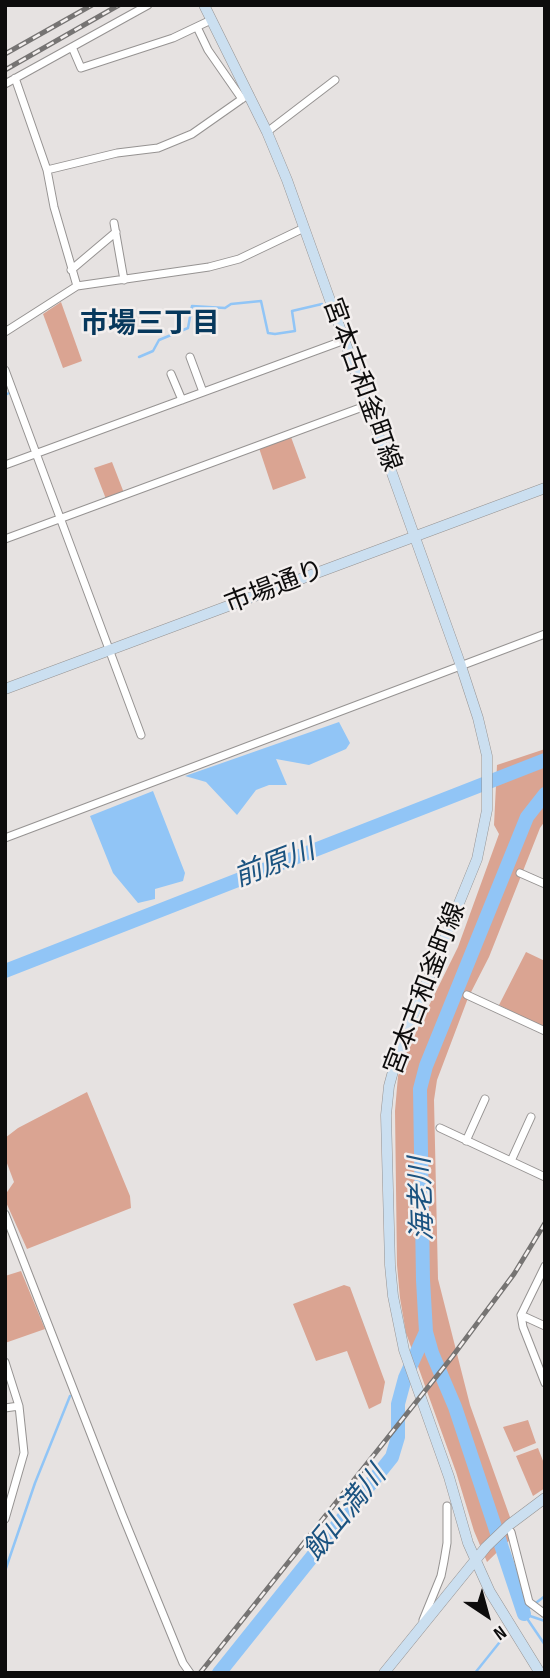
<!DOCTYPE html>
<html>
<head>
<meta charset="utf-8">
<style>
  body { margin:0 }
  #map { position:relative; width:550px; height:1678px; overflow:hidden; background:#e6e2e1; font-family:"Sofia Sans Condensed",sans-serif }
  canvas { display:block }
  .frame { position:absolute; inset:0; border:7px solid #0d0c0c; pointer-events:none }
  .north { position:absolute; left:452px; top:1580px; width:70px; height:70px; -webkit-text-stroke:5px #f3efee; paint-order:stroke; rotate:144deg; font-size:19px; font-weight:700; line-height:28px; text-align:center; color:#0d0c0c }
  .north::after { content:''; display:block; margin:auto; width:24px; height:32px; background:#0d0c0c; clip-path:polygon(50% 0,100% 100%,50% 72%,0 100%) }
</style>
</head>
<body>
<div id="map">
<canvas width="550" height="1678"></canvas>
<div class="frame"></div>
<div class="north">N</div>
</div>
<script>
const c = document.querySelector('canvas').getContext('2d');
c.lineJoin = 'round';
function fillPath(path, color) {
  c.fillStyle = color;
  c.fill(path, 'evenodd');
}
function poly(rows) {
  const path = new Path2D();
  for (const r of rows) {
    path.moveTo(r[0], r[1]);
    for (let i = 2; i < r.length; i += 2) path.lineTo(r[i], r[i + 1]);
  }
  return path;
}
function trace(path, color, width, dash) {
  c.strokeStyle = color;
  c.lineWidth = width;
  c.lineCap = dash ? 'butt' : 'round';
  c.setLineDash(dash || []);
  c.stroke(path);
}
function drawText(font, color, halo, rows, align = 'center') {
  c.font = font + ' "Sofia Sans Condensed","Noto Sans JP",sans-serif';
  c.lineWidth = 5;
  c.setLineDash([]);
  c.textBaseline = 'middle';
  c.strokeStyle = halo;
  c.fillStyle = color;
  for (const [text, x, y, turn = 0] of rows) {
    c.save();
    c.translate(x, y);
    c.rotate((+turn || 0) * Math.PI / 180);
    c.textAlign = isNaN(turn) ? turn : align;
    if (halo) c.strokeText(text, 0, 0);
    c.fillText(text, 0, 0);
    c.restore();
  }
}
const green = poly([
  [61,302,82,361,63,368,43,314],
  [291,437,306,478,273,490,259,448],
  [112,462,124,493,106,499,94,468],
  [545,749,545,821,540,828,489,957,468,998,437,1080,434,1100,438,1279,470,1405,516,1534,487,1562,474,1531,456,1472,406,1333,400,1298,397,1265,395,1111,398,1076,409,1046,458,947,499,834,494,825,497,765],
  [526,952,545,961,545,1028,499,1005],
  [87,1092,130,1196,131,1208,27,1249,5,1200,5,1195,14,1182,5,1158,5,1138,18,1128],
  [21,1271,45,1329,5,1343,5,1276],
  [344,1285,350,1287,385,1382,381,1403,369,1409,347,1351,316,1361,293,1304],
  [528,1420,536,1443,514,1452,503,1427],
  [538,1448,545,1466,545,1488,533,1496,516,1456]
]);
const water = poly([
  [339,722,350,743,346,749,309,765,276,759,287,785,269,785,256,790,237,815,206,782,185,776],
  [153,791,185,873,183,881,155,889,155,899,138,903,113,873,90,816]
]);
const stream = poly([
  [139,357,153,351,159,340,188,328,192,306,225,308,231,304,261,301,268,333,275,334,295,331,292,311,322,304],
  [5,395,9,393],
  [5,1571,35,1483,70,1396],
  [524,1612,545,1596],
  [524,1614,545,1645],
  [524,1614,545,1621],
  [475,1673,503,1638]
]);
const river = poly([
  [5,971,545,760],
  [524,1614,455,1407,432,1353,426,1332,423,1280,420,1089,426,1066,527,817,545,794],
  [219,1673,392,1457,398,1437,398,1404,405,1378,426,1332]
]);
const street = poly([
  [197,27,208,50,242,99],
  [72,47,81,68,173,38,211,20],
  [15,78,47,170,54,207,77,286],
  [5,84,148,5],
  [267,132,335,80],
  [47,170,117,153,158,148,192,134,249,94],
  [114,223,124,280],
  [71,270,116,232],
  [5,332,77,286,209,267,239,259,304,228],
  [190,357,203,392],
  [5,370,141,735],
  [171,374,182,400],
  [5,465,345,340],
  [5,539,368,405],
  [5,838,545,634],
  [520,873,545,884],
  [467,995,545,1031],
  [440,1128,545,1177],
  [466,1141,485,1099],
  [511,1161,531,1117],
  [5,1214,122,1514,183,1663,190,1673],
  [545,1266,521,1315,523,1327,545,1383],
  [521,1315,545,1326],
  [5,1362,19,1406,24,1453,5,1519],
  [5,1408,19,1406],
  [511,1532,529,1602,545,1614],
  [423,1620,441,1576,444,1561,447,1543,447,1506]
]);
const secondary = poly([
  [204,5,267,132,287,180,461,666,478,718,487,756,487,810,477,859,398,1053,389,1086,386,1115,390,1265,393,1296,404,1350,449,1477,468,1543,490,1592,540,1673],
  [5,689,545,488],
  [384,1673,486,1547,509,1525,545,1498]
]);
const rail = poly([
  [5,54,92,5],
  [5,70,119,5],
  [200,1673,452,1357,514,1274,545,1223]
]);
const streetNames = [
  ["宮本古和釜町線",361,385,70],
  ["市場通り",275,588,-21],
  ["宮本古和釜町線",426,989,-69]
];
const neighbourhoodNames = [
  ["市場三丁目",150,325]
];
const waterNames = [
  ["前原川",275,865,-21],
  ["海老川",423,1199,-92],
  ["飯山満川",346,1514,-51]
];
fillPath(green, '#daa492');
fillPath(water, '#91c5f6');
trace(stream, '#91c5f6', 2.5);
trace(river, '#91c5f6', 14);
trace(street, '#969392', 9);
trace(secondary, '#969392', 11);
trace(street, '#fff', 7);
trace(secondary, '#cbdff0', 10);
trace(rail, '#767473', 5);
trace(rail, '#f3efee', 2.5, [8]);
drawText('26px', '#0d0c0c', '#f3efee', streetNames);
drawText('bold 28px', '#07385c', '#f3efee', neighbourhoodNames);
drawText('italic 28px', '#1b5380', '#f3efee', waterNames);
</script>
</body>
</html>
